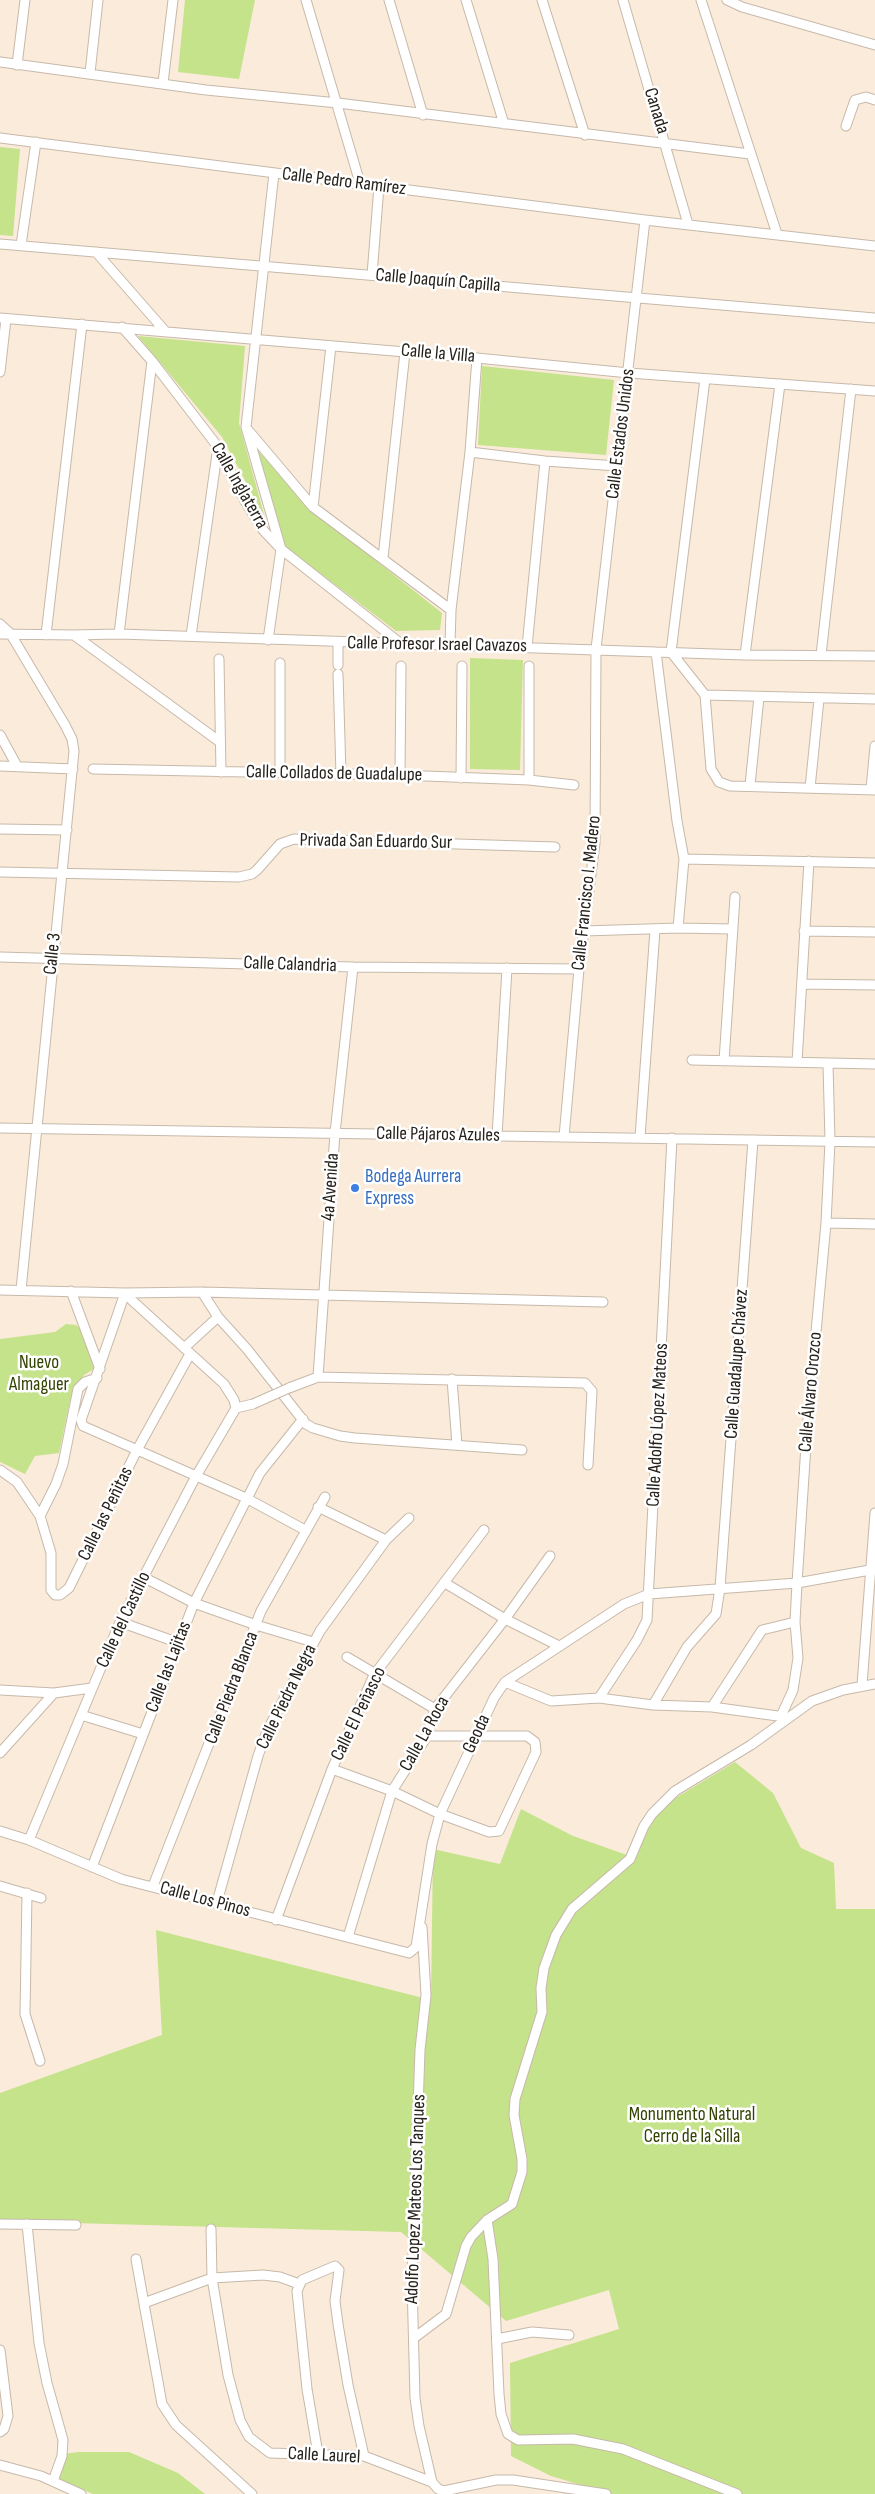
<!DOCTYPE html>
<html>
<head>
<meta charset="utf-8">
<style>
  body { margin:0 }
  canvas { display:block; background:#faebdb }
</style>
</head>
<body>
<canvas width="875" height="2494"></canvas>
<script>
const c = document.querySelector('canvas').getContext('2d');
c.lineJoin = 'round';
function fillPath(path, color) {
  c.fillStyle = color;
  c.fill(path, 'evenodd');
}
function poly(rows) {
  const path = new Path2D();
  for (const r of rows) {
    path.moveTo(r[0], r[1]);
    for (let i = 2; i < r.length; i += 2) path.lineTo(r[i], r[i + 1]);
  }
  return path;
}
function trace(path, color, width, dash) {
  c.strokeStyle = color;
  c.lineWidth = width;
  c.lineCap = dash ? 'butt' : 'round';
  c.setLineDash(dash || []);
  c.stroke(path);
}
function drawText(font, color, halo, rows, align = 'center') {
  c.font = font + ' "Sofia Sans Condensed",sans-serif';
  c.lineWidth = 5;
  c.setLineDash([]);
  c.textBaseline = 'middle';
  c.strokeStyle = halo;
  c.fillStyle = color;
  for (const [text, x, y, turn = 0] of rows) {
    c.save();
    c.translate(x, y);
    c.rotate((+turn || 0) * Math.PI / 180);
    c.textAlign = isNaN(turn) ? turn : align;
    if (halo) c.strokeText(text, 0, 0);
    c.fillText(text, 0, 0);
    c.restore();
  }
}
const green = poly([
  [185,0,255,0,239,79,178,72],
  [0,147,20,149,13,236,0,235],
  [138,336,245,346,239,423,265,518,222,437],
  [482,366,614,380,606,455,478,445],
  [254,446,307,506,442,613,440,630,396,631,283,545],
  [470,658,523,660,520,770,470,769],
  [66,1324,76,1325,81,1329,94,1369,84,1375,70,1401,59,1453,35,1456,25,1474,0,1462,0,1339,55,1332],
  [735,1762,773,1793,801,1848,834,1863,836,1909,875,1909,875,2494,610,2494,551,2476,511,2456,510,2363,619,2329,609,2290,506,2321,401,2232,0,2221,0,2093,162,2035,156,1930,431,2000,433,1849,500,1864,521,1809,573,1836,627,1855,662,1806],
  [79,2452,129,2452,178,2473,205,2494,93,2494,57,2478,63,2454]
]);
const minor = poly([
  [306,0,360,183],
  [389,0,423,115],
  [466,0,504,124],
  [542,0,585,135],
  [623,0,688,224],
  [701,0,777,234],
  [727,0,742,7,875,45],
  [0,62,206,90,338,103,750,154],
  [17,65,25,0],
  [90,73,98,0],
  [163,83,173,0],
  [846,126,855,100,866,97,875,100],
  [0,138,645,220,875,246],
  [0,244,875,318],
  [21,245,36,142],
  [96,252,165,331],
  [372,275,379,186],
  [0,318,477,358,629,373,875,391],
  [122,327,152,361,218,447,245,501,263,530,281,549,400,643],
  [0,372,6,319],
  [705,379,671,652,705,695,711,769,719,782,730,786,875,790],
  [248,430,313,507,451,610],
  [470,452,545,461,617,466],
  [313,507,331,346],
  [383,558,405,352],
  [0,624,10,633,65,725,72,739,74,751,21,1290],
  [0,634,74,635,119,634,745,655,875,656],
  [119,634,152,361],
  [46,635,82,324],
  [74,635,220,742],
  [191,636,218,447],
  [268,640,281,549,246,427,274,173],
  [338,643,338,665],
  [450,645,451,610,470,452,477,358],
  [527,647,545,461],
  [656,652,677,821,684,859,678,928],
  [745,655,780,384],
  [821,655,851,389],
  [219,659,221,772],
  [338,674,341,774],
  [705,695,875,699],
  [0,735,17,766],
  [0,766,73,769],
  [93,769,400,775,529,780,574,785],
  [280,773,280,663],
  [400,775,401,666],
  [461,778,462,666],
  [529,780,529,666],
  [750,785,759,697],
  [810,788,819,699],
  [871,789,875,746],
  [0,829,67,830],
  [684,859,875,863],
  [0,872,239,877,252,874,257,870,280,844,294,839,555,847],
  [584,931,678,928,732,929],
  [804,931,875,932],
  [0,957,353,967,579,969],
  [802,984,875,985],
  [692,1060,875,1064],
  [724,1061,735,897],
  [797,1062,809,861],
  [0,1128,875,1142],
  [497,1136,507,968],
  [564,1137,579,969,595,843,596,649,645,220],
  [640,1137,655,930],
  [826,1223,875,1224],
  [0,1290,125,1293,202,1292,603,1302],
  [71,1291,100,1369],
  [125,1293,81,1420,83,1426,246,1498,305,1530],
  [125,1294,224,1384,234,1400,236,1408,253,1404],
  [218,1317,247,1349,306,1424,313,1428,340,1436,355,1438,522,1450],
  [184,1348,218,1317,202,1292],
  [318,1377,585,1383,592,1391,588,1465],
  [452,1379,457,1445],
  [289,1388,318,1377,335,1133,353,967],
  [0,1470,17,1482,40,1516,51,1553,51,1590,55,1595,60,1595,69,1588,137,1450,190,1354],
  [318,1507,386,1540],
  [40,1516,56,1484,63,1464,78,1389,85,1382,97,1378],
  [143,1577,194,1603,256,1625,313,1642],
  [445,1583,505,1619,559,1646],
  [120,1622,179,1643],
  [347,1657,435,1709],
  [505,1682,551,1701,599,1698,653,1705,712,1707,785,1717],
  [862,1685,875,1513],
  [0,1690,54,1693,92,1688],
  [599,1698,637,1640,647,1620,672,1138],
  [653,1705,687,1647,716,1614,720,1588,753,1140],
  [712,1707,762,1630,795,1622],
  [81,1715,143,1734],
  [781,1716,793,1690,798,1658,795,1622,797,1583,807,1430,826,1223,830,1142,828,1064],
  [0,1753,54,1693],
  [332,1769,392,1791,440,1814,489,1832,499,1831,536,1752,535,1742,527,1736,427,1736],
  [0,1831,29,1840,121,1879,409,1953,416,1947,432,1844,440,1814,494,1698,505,1682,624,1604,649,1594,797,1583,870,1570],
  [29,1840,120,1622,195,1478,236,1408],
  [92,1867,194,1603,260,1473,303,1419],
  [0,1886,41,1898],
  [153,1886,261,1611,325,1497],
  [27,1893,25,2014,40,2061],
  [217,1902,258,1756,267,1731,320,1631,386,1540,409,1518],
  [276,1920,332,1769,374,1675,484,1530],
  [422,1927,426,1995,420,2050,412,2282,415,2398,419,2426,432,2482],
  [348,1937,392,1791,427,1736,435,1709,505,1619,550,1556],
  [487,2220,493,2259,499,2394,501,2414,508,2434,518,2440,573,2439,623,2449,737,2494],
  [0,2224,76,2225],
  [27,2224,39,2343,47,2383,63,2440,62,2456,53,2481],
  [211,2229,212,2278,228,2375,240,2420,249,2437,270,2453,364,2456,432,2482,438,2489,444,2491,496,2480,513,2480,606,2494],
  [136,2259,162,2404,176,2425,252,2494],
  [144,2303,212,2278,263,2275,280,2277,299,2284],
  [414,2338,446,2314,466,2246,471,2237,487,2220,512,2204,522,2172,522,2159,514,2115,515,2099,542,2012,541,1988,544,1968,556,1935,572,1909,630,1859,644,1826,652,1814,675,1791,751,1745,812,1701,843,1690,875,1684],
  [497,2339,532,2332,569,2335],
  [0,2350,8,2416,4,2429,0,2432],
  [318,2454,307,2389,297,2291,302,2280,335,2266,339,2270,335,2301,338,2324,348,2385,364,2456],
  [0,2465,41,2476,81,2494]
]);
const minorBridge = poly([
  [253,1404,289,1388]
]);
const markers = [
  [355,1188,5,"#3f7fe0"]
];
const streetNames = [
  ["Canada",656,111,73],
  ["Calle Pedro Ramírez",344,182,7],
  ["Calle Joaquín Capilla",438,281,5],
  ["Calle la Villa",438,354,5],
  ["Calle Estados Unidos",621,434,-83],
  ["Calle Inglaterra",239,486,60],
  ["Calle Profesor Israel Cavazos",437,645,1],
  ["Calle Collados de Guadalupe",334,774,1],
  ["Privada San Eduardo Sur",376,842,1],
  ["Calle Francisco I. Madero",587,893,-84],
  ["Calle 3",53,954,-84],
  ["Calle Calandria",290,965,2],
  ["Calle Pájaros Azules",438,1135,1],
  ["4a Avenida",331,1187,-86],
  ["Calle Guadalupe Chávez",737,1364,-86],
  ["Calle Álvaro Orozco",811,1392,-85],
  ["Calle Adolfo López Mateos",658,1425,-87],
  ["Calle las Peñitas",106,1514,-64],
  ["Calle del Castillo",124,1620,-65],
  ["Calle las Lajitas",169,1667,-69],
  ["Calle Piedra Blanca",232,1688,-69],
  ["Calle Piedra Negra",287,1697,-64],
  ["Calle El Peñasco",359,1714,-64],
  ["Calle La Roca",425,1734,-61],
  ["Geoda",477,1734,-65],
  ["Calle Los Pinos",205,1900,15],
  ["Adolfo Lopez Mateos Los Tanques",416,2199,-88],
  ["Calle Laurel",324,2456,3]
];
const shopNames = [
  ["Bodega Aurrera",365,1177],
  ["Express",365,1199]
];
const parkNames = [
  ["Nuevo",39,1363],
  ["Almaguer",39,1385],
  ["Monumento Natural",692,2115],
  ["Cerro de la Silla",692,2137]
];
fillPath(green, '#c5e38b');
trace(minor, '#c7b9aa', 11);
trace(minor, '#fff', 9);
trace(minorBridge, '#c7b9aa', 11, []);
trace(minorBridge, '#fff', 9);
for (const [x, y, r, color] of markers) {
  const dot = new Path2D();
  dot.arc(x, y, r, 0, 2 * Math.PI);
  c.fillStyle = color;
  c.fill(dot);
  trace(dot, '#fff', 2);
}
drawText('19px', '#26211b', '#fff', streetNames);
drawText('19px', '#366cbe', '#fff', shopNames, 'left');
drawText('19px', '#324300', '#fff', parkNames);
</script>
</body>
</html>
